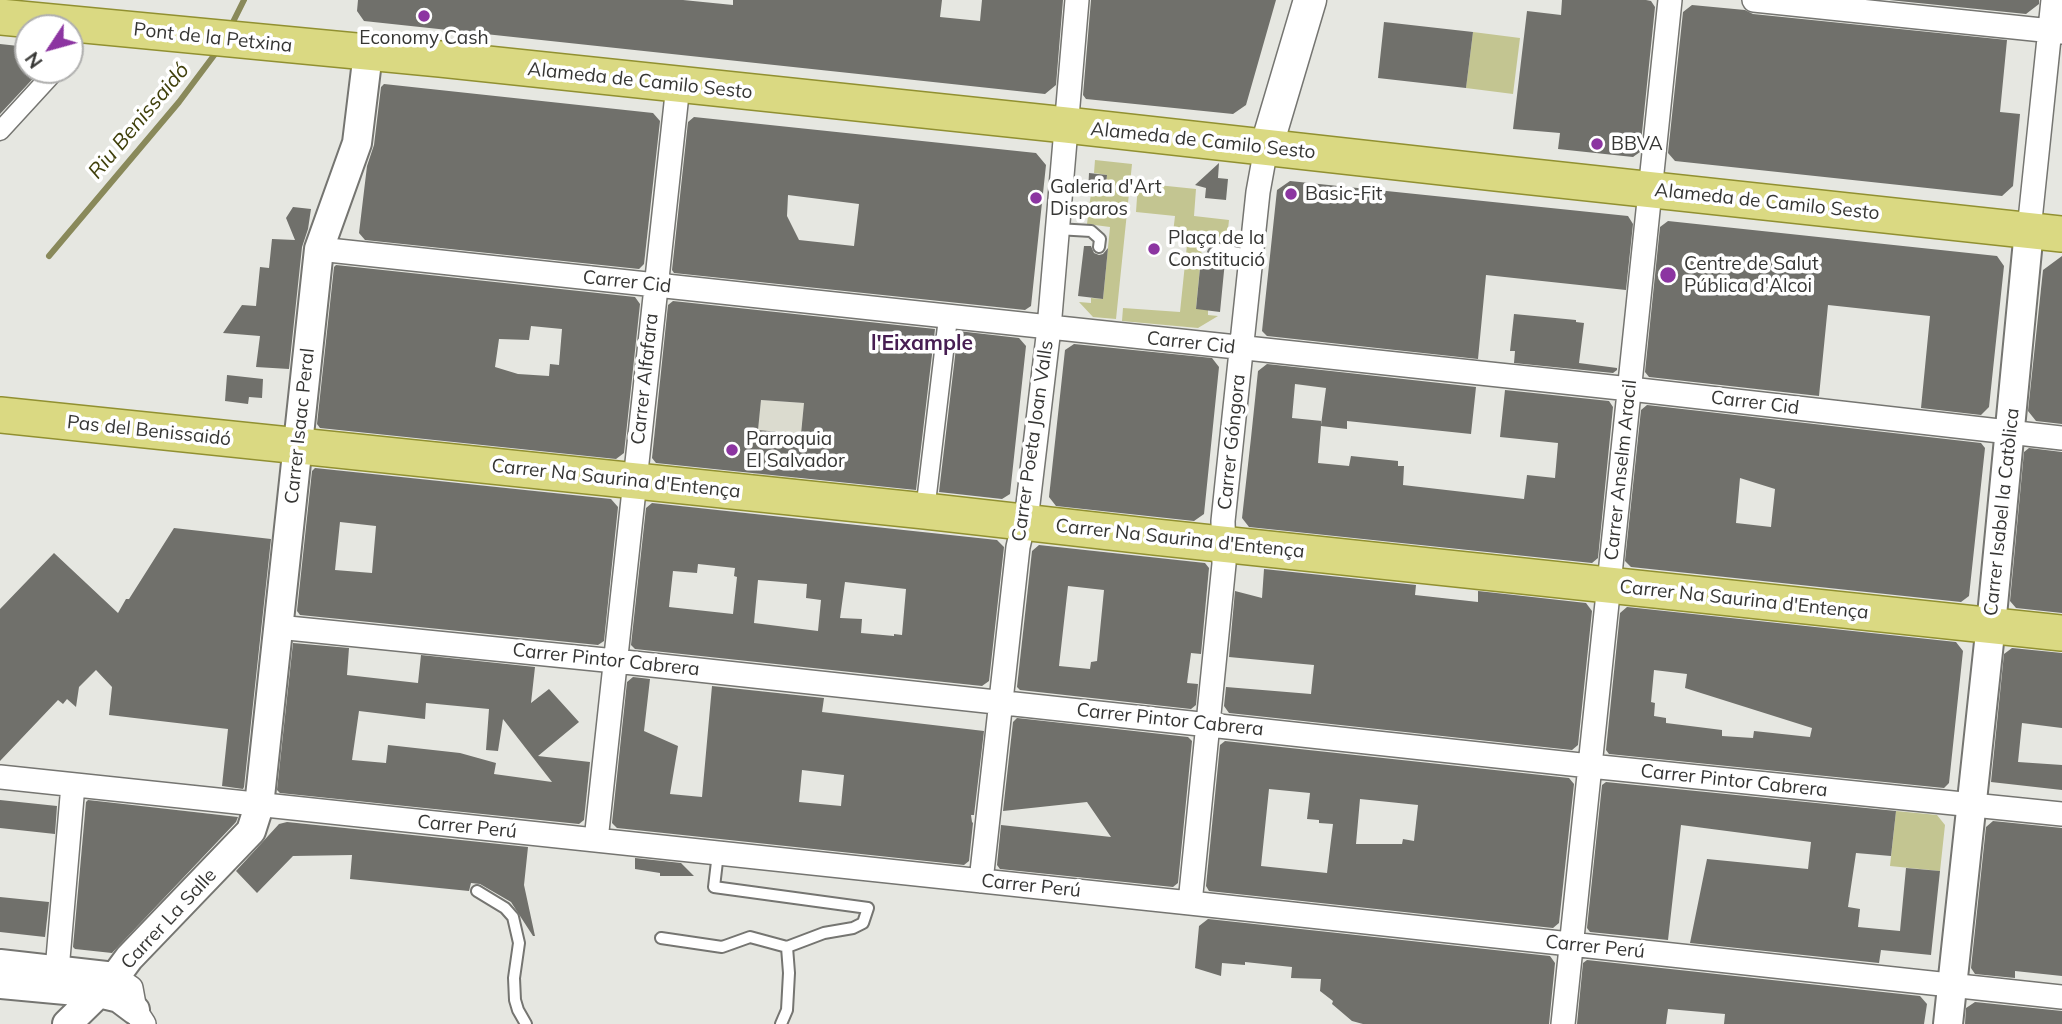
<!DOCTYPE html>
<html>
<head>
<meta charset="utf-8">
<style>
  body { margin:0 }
  #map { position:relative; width:2062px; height:1024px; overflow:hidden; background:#e6e7e1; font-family:Mulish,sans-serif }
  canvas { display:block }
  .north { position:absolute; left:14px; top:14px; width:70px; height:70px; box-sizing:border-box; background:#fff; border:2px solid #afafae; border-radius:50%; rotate:234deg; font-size:19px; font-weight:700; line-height:28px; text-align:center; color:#363634 }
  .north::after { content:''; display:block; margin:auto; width:24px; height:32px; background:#8c35a1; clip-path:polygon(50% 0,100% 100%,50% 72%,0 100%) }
</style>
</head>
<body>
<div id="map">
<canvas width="2062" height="1024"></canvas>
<div class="north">N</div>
</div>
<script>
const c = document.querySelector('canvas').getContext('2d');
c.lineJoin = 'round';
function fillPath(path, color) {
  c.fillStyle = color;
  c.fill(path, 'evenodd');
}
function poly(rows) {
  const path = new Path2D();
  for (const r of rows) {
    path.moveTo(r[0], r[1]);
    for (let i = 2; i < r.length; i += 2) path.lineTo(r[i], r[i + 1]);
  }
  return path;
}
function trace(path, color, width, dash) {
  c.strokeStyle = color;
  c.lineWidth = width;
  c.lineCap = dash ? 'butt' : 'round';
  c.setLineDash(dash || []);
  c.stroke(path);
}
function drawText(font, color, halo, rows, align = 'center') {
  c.font = font + ' Mulish,sans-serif';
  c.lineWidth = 7;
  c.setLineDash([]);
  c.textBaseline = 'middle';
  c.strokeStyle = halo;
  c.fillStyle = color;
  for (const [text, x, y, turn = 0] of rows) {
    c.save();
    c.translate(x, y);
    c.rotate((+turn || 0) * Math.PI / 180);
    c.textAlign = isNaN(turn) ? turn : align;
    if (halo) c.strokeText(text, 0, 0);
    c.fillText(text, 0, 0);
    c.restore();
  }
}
const built = poly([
  [761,400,804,403,796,479,753,474]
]);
const green = poly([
  [1473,32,1520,38,1513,94,1466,88],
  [1095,160,1132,164,1116,319,1093,317,1079,302,1091,303,1091,298,1103,299,1110,227,1087,224,1091,193,1105,194,1107,175,1094,173],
  [1138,183,1196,189,1194,216,1229,220,1227,238,1203,237,1196,308,1208,310,1208,315,1218,316,1198,328,1122,321,1123,308,1180,312,1188,235,1173,233,1175,216,1136,212],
  [1896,811,1937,815,1945,825,1940,871,1890,866]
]);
const stream = poly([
  [230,28,244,0],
  [49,256,179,102,218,50]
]);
const building = poly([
  [358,0,683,0,733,5,733,0,942,0,940,17,980,21,982,0,1063,0,1056,85,1045,94,364,21,357,11],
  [1091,0,1276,0,1246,105,1233,114,1086,99,1083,95],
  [1562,0,1646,0,1651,1,1655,7,1640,152,1633,157,1558,149,1560,133,1513,129,1527,11,1561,15],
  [1889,0,2039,0,2039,4,2026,14],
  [1692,5,1745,10,1753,14,2007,40,2000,112,2020,114,2013,186,2002,196,1675,161,1668,153,1683,12],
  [1384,22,1473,32,1466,88,1378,78],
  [0,44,28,47,28,70,41,70,0,114],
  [384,84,653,113,660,121,644,264,639,269,365,240,359,233,367,166,374,145,381,87],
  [694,117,1036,153,1046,165,1031,306,1025,310,674,273,672,270,688,122],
  [788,195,859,204,854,246,799,240,787,216],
  [1219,163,1218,178,1228,179,1226,200,1205,198,1206,188,1195,185],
  [1089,173,1107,175,1105,195,1088,193],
  [1290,181,1628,216,1633,224,1626,290,1486,275,1478,359,1267,336,1262,331,1277,190],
  [293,207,311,209,308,229,302,247,289,369,256,367,260,336,223,333,242,305,256,306,260,267,269,268,272,239,295,240,286,218],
  [1668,221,1997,256,2004,266,1989,407,1981,415,1921,408,1930,316,1828,305,1819,396,1649,377,1645,372,1660,227],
  [1084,246,1091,246,1094,253,1099,255,1103,254,1108,248,1103,299,1078,296],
  [2062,256,2062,424,2036,421,2028,411,2043,270],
  [1201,258,1204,258,1206,265,1211,268,1217,266,1220,260,1225,261,1220,312,1196,309],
  [336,265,635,297,640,304,624,453,616,459,320,428,317,424,334,267],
  [531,326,562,329,559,365,550,364,549,376,518,374,495,367,499,339,529,340],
  [673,301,935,329,916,490,656,463,652,458,668,305],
  [761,400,804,403,801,434,758,430],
  [1514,314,1576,320,1576,322,1584,323,1579,363,1617,368,1617,370,1613,373,1514,363,1515,351,1510,351],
  [958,331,1019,338,1026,346,1010,494,1002,499,939,492],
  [1074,344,1212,358,1219,367,1204,514,1194,521,1056,506,1049,497,1065,350],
  [1267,364,1476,387,1471,434,1347,421,1347,429,1321,426,1318,463,1349,466,1351,456,1398,461,1398,466,1404,466,1403,485,1524,499,1527,475,1555,478,1558,443,1500,437,1505,390,1609,401,1613,407,1598,558,1592,563,1249,527,1242,518,1251,438,1258,371],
  [1295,384,1326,388,1321,425,1322,421,1292,418],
  [227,375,263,379,262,398,249,397,248,404,225,401],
  [1647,405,1981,443,1985,448,1969,596,1961,602,1631,567,1625,561,1641,410],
  [1740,478,1775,489,1771,527,1736,523],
  [2029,448,2062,452,2062,613,2016,608,2010,601,2024,452],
  [315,468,611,499,618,507,604,641,598,645,300,615,297,611,312,471],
  [340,522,376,526,372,573,335,570],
  [652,503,997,540,1004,547,989,681,982,686,635,649,631,645,646,508],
  [698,564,735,568,734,576,737,577,733,614,669,607,673,571,697,573],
  [758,580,807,584,806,598,821,600,818,631,754,623],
  [845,582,906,589,902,635,894,634,894,636,861,633,862,619,840,618],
  [174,528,271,539,244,787,243,789,222,786,228,729,109,715,112,687,96,670,79,687,76,707,67,699,63,704,58,700,0,761,0,609,54,553,118,613,126,599,129,599],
  [1039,545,1205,563,1209,568,1201,654,1191,653,1187,683,1198,684,1196,705,1191,709,1020,690,1017,687,1032,551],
  [1068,586,1104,590,1097,661,1091,662,1090,669,1059,666],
  [1264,569,1416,585,1415,595,1478,602,1478,591,1586,603,1592,611,1578,745,1572,750,1229,713,1224,706,1226,687,1311,694,1314,665,1229,657,1235,591,1262,598],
  [1627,607,1956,642,1963,651,1949,783,1944,788,1609,754,1606,750,1620,613],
  [1654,670,1687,674,1685,688,1812,728,1810,737,1754,731,1753,738,1722,736,1722,730,1666,723,1666,718,1654,716,1655,703,1651,702],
  [293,643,349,648,347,675,418,683,421,655,535,667,531,703,549,689,579,722,538,756,590,762,584,820,579,824,280,793,277,790],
  [426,703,489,709,486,750,498,751,503,719,552,782,494,774,496,763,460,753,388,745,386,763,352,760,359,711,425,719],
  [2012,648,2062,653,2062,728,2022,723,2018,762,2062,765,2062,790,1991,782,2004,654],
  [633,677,650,679,644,731,678,746,670,794,702,797,712,686,824,698,822,712,984,731,974,815,971,815,972,822,973,823,969,861,964,865,617,828,612,823,627,682],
  [802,770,844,775,841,806,799,802],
  [1017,718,1188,737,1192,741,1178,883,1173,887,1000,869,997,865,1001,825,1111,837,1087,802,1003,811,1013,722],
  [1225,741,1569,778,1574,784,1559,923,1553,928,1209,891,1206,886,1220,745],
  [1269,789,1310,793,1307,819,1319,820,1319,823,1333,824,1327,873,1261,866],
  [1360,799,1418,805,1414,841,1403,839,1402,844,1356,844],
  [1606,782,1896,811,1891,856,1856,853,1848,907,1860,909,1858,927,1900,931,1906,868,1940,871,1931,955,1881,950,1879,963,1690,943,1707,859,1808,869,1811,842,1681,825,1668,940,1590,932,1587,928,1602,785],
  [0,800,57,806,55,834,0,828],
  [88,800,238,817,236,822,112,953,75,949,73,947,86,802],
  [1993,821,2062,828,2062,976,2015,971,2015,978,1975,974,1971,968,1986,827],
  [287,822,528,847,524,885,535,936,533,936,511,902,480,884,471,883,469,891,350,879,352,855,293,856,257,893,236,871,279,824],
  [635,858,681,863,694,876,660,876,660,873,635,869],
  [0,897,49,902,45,937,0,932],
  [1208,919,1550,956,1555,963,1549,1024,1363,1024,1352,1021,1332,1004,1333,1001,1320,991,1321,979,1291,978,1292,967,1245,962,1245,965,1222,963,1221,976,1195,968,1199,926],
  [1587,960,1920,996,1927,1004,1924,1024,1724,1024,1725,1014,1668,1009,1666,1024,1577,1024,1583,963],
  [1975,1002,2062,1011,2062,1024,1965,1024,1966,1008]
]);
const service = poly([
  [1057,229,1091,231,1100,239,1099,247],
  [1212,260,1214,253,1219,249,1252,256],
  [477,891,505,908,513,917,519,943,514,978,515,1000,518,1010,526,1024],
  [661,938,722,947,750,937,787,947,824,933,853,928,863,923,868,908,714,887,718,853],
  [781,1024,787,1010,789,973,787,947]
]);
const pedestrian = poly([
  [0,131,56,70],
  [925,511,948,318]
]);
const minor = poly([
  [1754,0,2062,32],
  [2029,230,2053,0],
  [319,249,1630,389,2062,438],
  [278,627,615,661,1590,766,2062,814],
  [0,777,1190,903,2062,997],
  [596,840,678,85],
  [981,881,1018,547,1028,504,1049,328,1077,0],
  [1190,903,1224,564,1223,521,1227,483,1258,192,1266,148],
  [57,970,73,785],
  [115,977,131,988,135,1010,144,1024],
  [1563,1024,1670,0]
]);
const tertiary = poly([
  [0,964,115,977],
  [0,984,98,993,119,998,135,1010],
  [67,1024,115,977,129,958,251,831,259,806,319,249,357,143,368,53],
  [1948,1024,1993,605,2029,230]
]);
const secondary = poly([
  [1266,148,1310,0]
]);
const primary = poly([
  [0,17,440,59,1066,125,1496,173,2062,234],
  [0,415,925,511,1155,537,2062,633]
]);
const markers = [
  [424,16,7,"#8c35a1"],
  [1597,144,7,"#8c35a1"],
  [1291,194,7,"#8c35a1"],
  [1036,198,7,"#8c35a1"],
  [1154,249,7,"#8c35a1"],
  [1668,275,9,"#8c35a1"],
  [732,450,7,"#8c35a1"]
];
const streetNames = [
  ["Pont de la Petxina",213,38,6],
  ["Alameda de Camilo Sesto",640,81,6],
  ["Alameda de Camilo Sesto",1203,141,6],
  ["Alameda de Camilo Sesto",1767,202,6],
  ["Carrer Cid",627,282,6],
  ["Carrer Cid",1191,343,6],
  ["Carrer Alfafara",645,379,-84],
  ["Carrer Cid",1755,403,7],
  ["Carrer Isaac Peral",300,426,-84],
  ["Pas del Benissaidó",149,431,6],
  ["Carrer Poeta Joan Valls",1033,441,-82],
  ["Carrer Góngora",1232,442,-84],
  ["Carrer Anselm Aracil",1621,470,-84],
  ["Carrer Na Saurina d'Entença",616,479,6],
  ["Carrer Isabel la Catòlica",2002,512,-84],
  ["Carrer Na Saurina d'Entença",1180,539,6],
  ["Carrer Na Saurina d'Entença",1744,600,6],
  ["Carrer Pintor Cabrera",606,660,6],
  ["Carrer Pintor Cabrera",1170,720,6],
  ["Carrer Pintor Cabrera",1734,781,6],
  ["Carrer Perú",467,827,6],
  ["Carrer Perú",1031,886,6],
  ["Carrer La Salle",169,919,-47],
  ["Carrer Perú",1595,947,6]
];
const poiNames = [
  ["Economy Cash",424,38,"center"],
  ["BBVA",1611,144],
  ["Galeria d'Art",1050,187],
  ["Disparos",1050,209],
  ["Basic-Fit",1305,194],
  ["Plaça de la",1168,238],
  ["Constitució",1168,260],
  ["Centre de Salut",1684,264],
  ["Pública d'Alcoi",1684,286],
  ["Parroquia",746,439],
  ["El Salvador",746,461]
];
const waterNames = [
  ["Riu Benissaidó",139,121,-50]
];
const neighbourhoodNames = [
  ["l'Eixample",922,344]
];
fillPath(built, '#dbdbcf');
fillPath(green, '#c3c591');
trace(stream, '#89895a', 6);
fillPath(building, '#70706b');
trace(service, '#757571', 14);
trace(pedestrian, '#757571', 21);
trace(minor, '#757571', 26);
trace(tertiary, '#757571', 32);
trace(secondary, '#757571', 35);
trace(primary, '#919031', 38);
trace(service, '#fff', 10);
trace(pedestrian, '#fff', 18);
trace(minor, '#fff', 23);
trace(tertiary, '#fff', 28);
trace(secondary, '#fff', 32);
trace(primary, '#dad982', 35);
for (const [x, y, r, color] of markers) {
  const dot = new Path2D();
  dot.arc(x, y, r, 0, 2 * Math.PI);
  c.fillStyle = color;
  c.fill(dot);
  trace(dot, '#fff', 2.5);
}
drawText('19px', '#363634', '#fff', streetNames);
drawText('19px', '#363634', '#fff', poiNames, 'left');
drawText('italic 21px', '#40400b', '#fff', waterNames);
drawText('bold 21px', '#471d52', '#fff', neighbourhoodNames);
</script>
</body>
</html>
